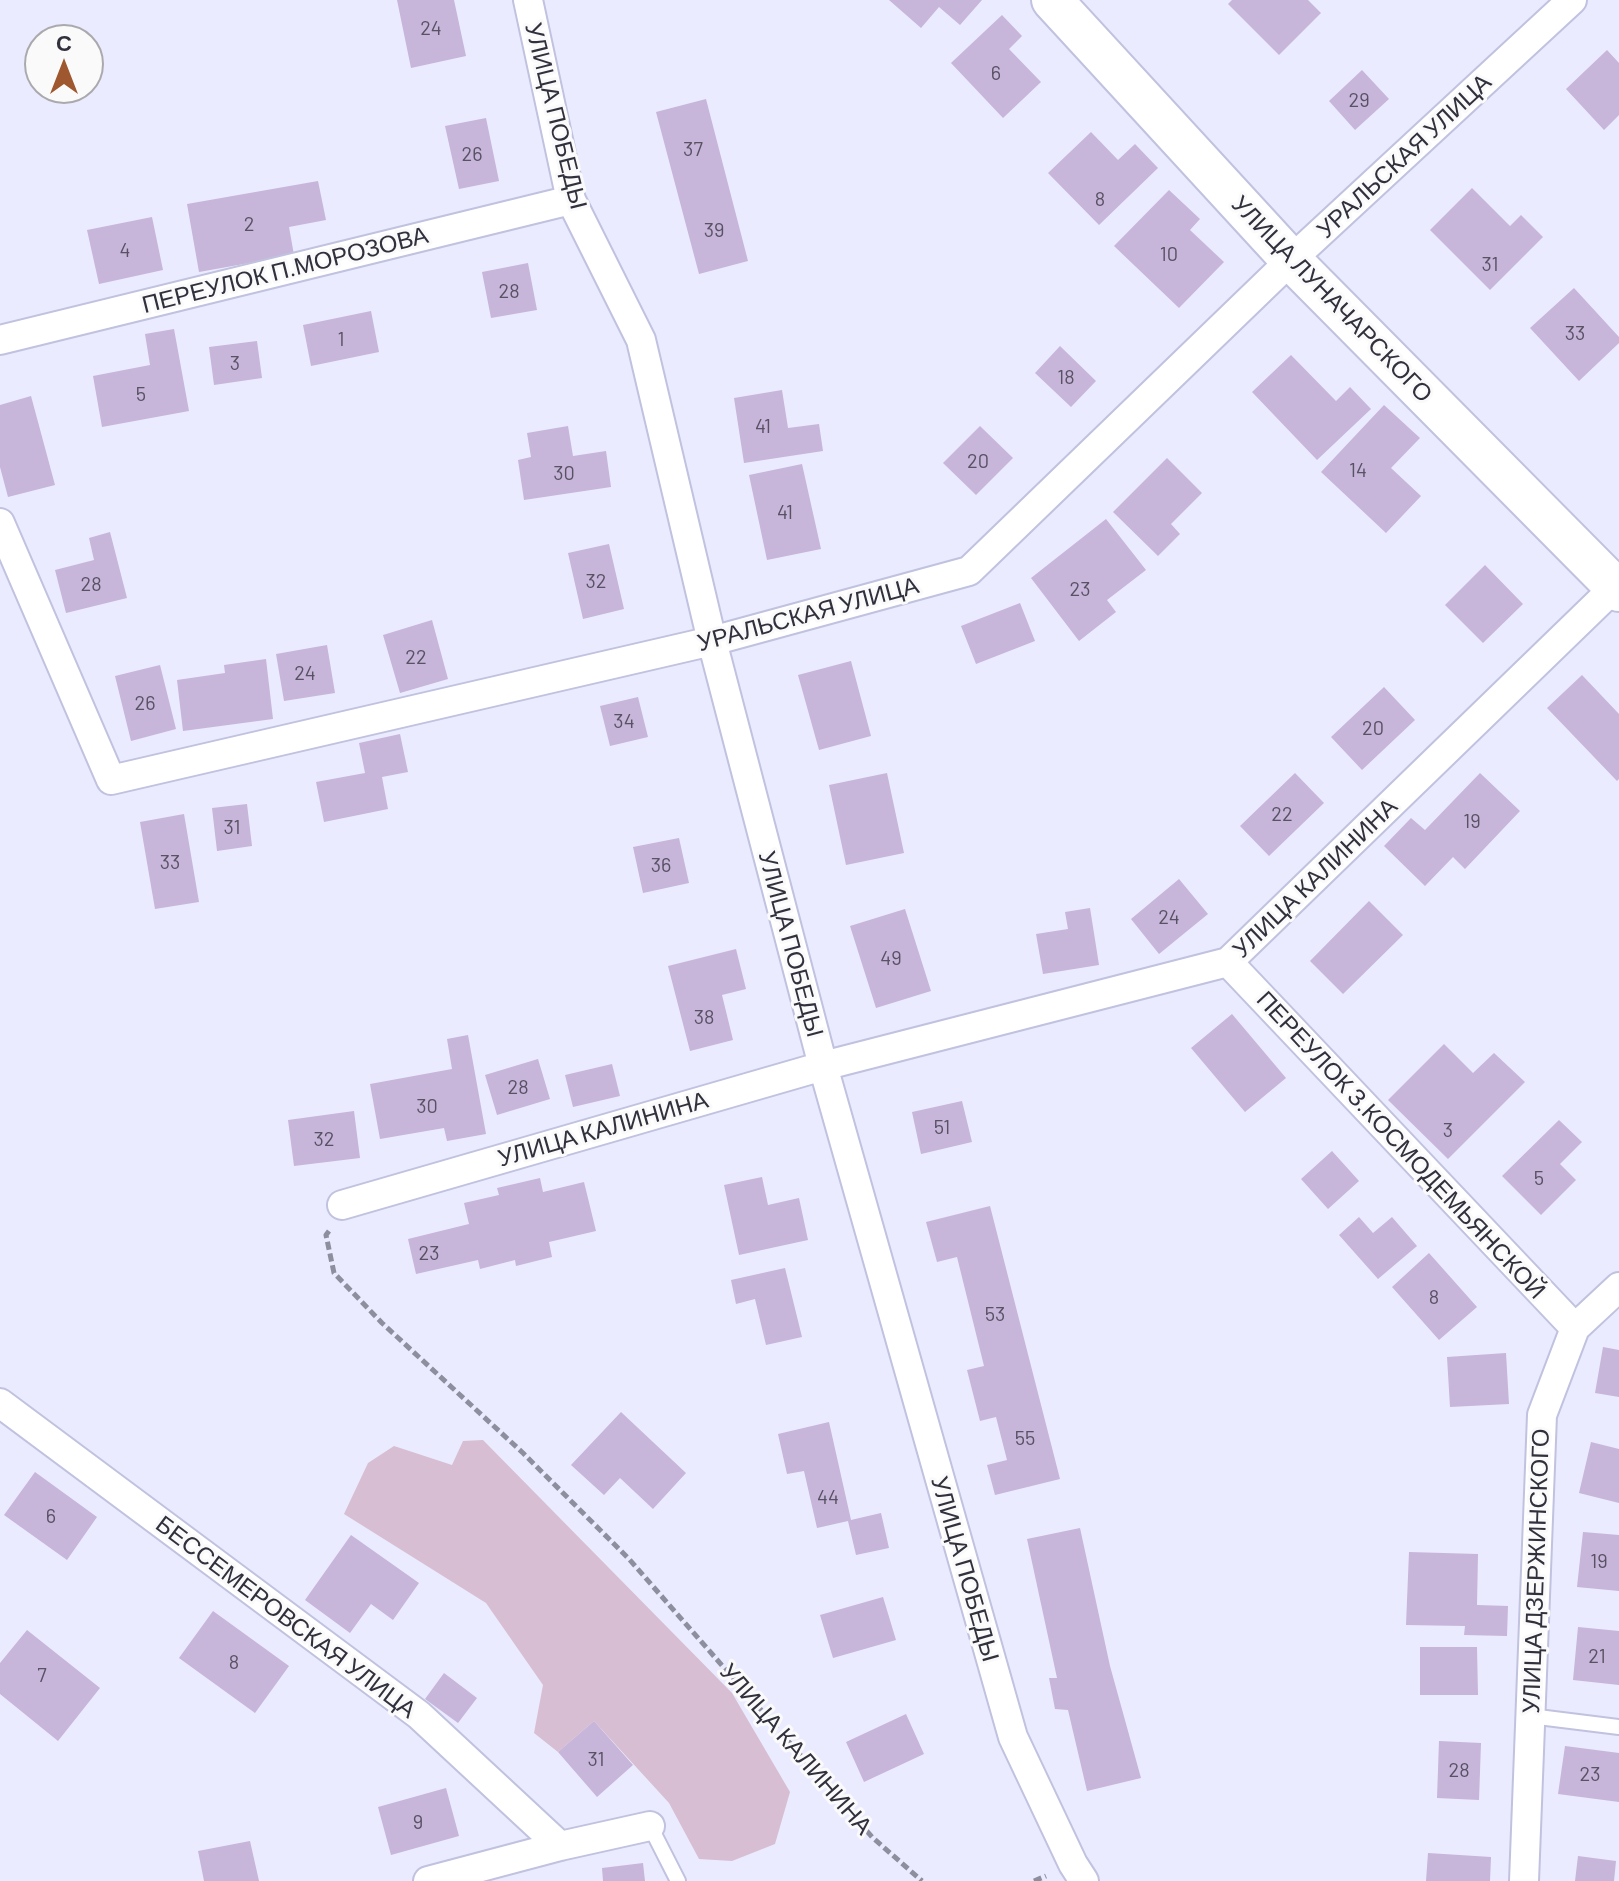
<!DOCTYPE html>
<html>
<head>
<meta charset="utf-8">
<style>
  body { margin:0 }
  #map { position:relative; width:1619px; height:1881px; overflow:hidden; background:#eaebfe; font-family:Barlow,sans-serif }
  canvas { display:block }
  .north { position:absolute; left:24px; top:24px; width:80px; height:80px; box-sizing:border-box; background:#fafafa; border:2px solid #aaaaae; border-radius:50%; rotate:0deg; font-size:22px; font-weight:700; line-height:32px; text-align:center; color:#31313d }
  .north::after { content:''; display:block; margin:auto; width:28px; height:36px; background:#9e572e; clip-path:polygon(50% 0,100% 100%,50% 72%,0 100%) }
</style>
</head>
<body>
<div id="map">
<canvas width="1619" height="1881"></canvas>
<div class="north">С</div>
</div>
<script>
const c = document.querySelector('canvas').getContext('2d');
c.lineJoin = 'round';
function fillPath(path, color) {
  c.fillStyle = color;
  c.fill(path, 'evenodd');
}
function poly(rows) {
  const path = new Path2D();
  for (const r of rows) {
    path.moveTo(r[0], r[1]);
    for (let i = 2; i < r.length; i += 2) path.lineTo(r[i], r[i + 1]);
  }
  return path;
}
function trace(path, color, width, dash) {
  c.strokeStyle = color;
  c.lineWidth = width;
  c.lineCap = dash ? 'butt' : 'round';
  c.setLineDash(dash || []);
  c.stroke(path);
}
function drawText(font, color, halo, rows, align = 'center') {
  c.font = font + ' Barlow,sans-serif';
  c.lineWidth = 6;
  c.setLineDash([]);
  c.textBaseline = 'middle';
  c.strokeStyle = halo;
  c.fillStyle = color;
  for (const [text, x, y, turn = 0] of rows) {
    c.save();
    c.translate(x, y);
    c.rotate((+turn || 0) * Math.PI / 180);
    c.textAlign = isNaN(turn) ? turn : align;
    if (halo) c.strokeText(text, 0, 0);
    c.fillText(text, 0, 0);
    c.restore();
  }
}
const green = poly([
  [483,1440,732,1693,790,1792,775,1844,732,1861,699,1859,669,1803,594,1721,558,1752,534,1733,543,1685,486,1603,344,1514,368,1463,394,1446,452,1465,463,1441]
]);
const building = poly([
  [397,0,454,0,466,56,411,68],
  [889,0,982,0,960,25,939,7,921,28],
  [1232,0,1308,0,1321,13,1279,55,1228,4],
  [1002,15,1022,36,1009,49,1041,82,1003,118,951,63],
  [1607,50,1619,63,1619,115,1604,130,1566,89],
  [1362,70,1389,99,1355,130,1329,101],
  [706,99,748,261,699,274,656,112],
  [486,118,499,181,459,189,445,126],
  [1091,132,1118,160,1135,144,1158,168,1099,225,1048,173],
  [318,181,326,220,289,227,294,255,199,272,187,204],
  [1472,188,1510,226,1521,215,1543,237,1490,290,1430,230],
  [1169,190,1200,219,1190,230,1224,262,1179,308,1114,246],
  [152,217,163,270,99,284,87,230],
  [528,263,537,310,491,318,482,272],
  [1574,288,1619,337,1619,343,1579,381,1530,328],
  [371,311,379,352,311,366,303,325],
  [174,329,189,411,102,427,93,376,150,365,145,334],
  [257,341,262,378,214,385,209,347],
  [1060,346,1096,381,1071,407,1035,373],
  [1291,355,1336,401,1350,387,1371,409,1317,460,1252,392],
  [782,390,788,428,819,424,823,451,744,463,734,398],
  [31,396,55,485,8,497,0,467,0,405],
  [1384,405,1420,438,1391,468,1421,496,1386,533,1321,472],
  [568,426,573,456,606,451,611,487,524,500,518,460,531,457,527,433],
  [980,426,1013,458,976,495,943,463],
  [1167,458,1202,493,1171,524,1180,534,1158,556,1113,512],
  [802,464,821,549,767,560,749,475],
  [1106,519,1146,570,1107,600,1116,612,1079,641,1031,578],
  [110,532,127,598,66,613,55,570,94,560,89,538],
  [609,544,624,609,583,619,568,553],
  [1485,565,1523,604,1483,643,1445,605],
  [1020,603,1035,641,976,664,961,626],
  [432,620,448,679,400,693,383,635],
  [327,645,335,693,284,701,276,654],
  [266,659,273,719,183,731,177,680,225,673,224,665],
  [851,661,871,736,819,750,798,675],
  [160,665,176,729,131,741,115,676],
  [1582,675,1619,714,1619,779,1617,781,1547,708],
  [1384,687,1415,720,1362,770,1331,737],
  [638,697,648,737,610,746,600,706],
  [400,734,408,772,382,777,388,809,324,822,316,782,365,773,359,743],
  [887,773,904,853,846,865,829,785],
  [1295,773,1324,803,1269,856,1240,826],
  [1480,773,1520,811,1465,869,1453,857,1425,886,1384,846,1411,818,1425,830],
  [247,804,252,846,217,851,212,808],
  [184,814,199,902,155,909,140,822],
  [679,838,689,883,643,893,633,847],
  [1179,879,1208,914,1159,954,1131,919],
  [1369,901,1403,935,1343,994,1310,961],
  [1090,908,1099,965,1043,974,1036,934,1068,929,1065,912],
  [905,909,931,991,876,1008,850,926],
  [736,949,746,989,722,995,733,1040,690,1051,668,966],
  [1232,1014,1286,1078,1245,1112,1191,1048],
  [468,1035,486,1134,447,1141,444,1128,380,1139,370,1084,452,1069,447,1039],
  [1444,1044,1473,1073,1494,1053,1525,1082,1448,1159,1388,1100],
  [538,1059,550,1099,497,1115,485,1075],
  [612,1064,620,1096,573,1107,565,1075],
  [962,1101,972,1142,921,1154,912,1112],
  [354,1111,360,1158,294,1166,288,1120],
  [1559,1120,1582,1142,1560,1164,1576,1180,1541,1215,1502,1176],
  [1332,1151,1359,1181,1328,1209,1301,1179],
  [762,1177,768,1205,799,1198,808,1240,739,1255,724,1185],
  [540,1178,543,1192,584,1182,596,1231,549,1242,552,1257,516,1266,515,1260,480,1269,478,1260,416,1274,408,1239,469,1224,464,1203,499,1195,497,1188],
  [990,1206,1060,1479,995,1495,987,1465,1007,1460,996,1417,980,1421,967,1370,984,1366,957,1257,937,1262,926,1222],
  [1359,1217,1373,1233,1392,1217,1417,1246,1378,1279,1339,1235],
  [1429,1253,1477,1307,1439,1340,1392,1287],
  [785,1268,802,1337,766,1345,755,1299,736,1304,731,1280],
  [1603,1347,1619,1350,1619,1397,1595,1393],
  [1506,1353,1509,1404,1450,1407,1447,1357],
  [621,1412,686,1473,653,1509,620,1478,604,1495,571,1465],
  [829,1422,851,1520,881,1513,889,1548,856,1555,848,1521,817,1528,804,1471,787,1474,778,1434],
  [1591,1442,1619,1449,1619,1503,1579,1493],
  [35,1472,97,1517,67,1560,4,1515],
  [1080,1528,1110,1666,1141,1778,1087,1791,1068,1710,1055,1709,1049,1678,1057,1678,1027,1539],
  [1583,1532,1619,1535,1619,1591,1577,1587],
  [351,1535,419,1583,393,1620,371,1604,350,1633,305,1600],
  [1409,1552,1478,1554,1477,1605,1508,1606,1507,1636,1464,1635,1465,1626,1406,1625],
  [883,1597,896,1640,833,1658,820,1615],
  [213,1611,289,1666,255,1713,179,1658],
  [1578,1627,1619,1631,1619,1685,1573,1680],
  [27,1630,100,1688,58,1741,0,1694,0,1663],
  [1420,1647,1477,1647,1478,1695,1420,1695],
  [444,1673,477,1698,458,1723,425,1699],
  [906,1714,924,1754,864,1782,846,1742],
  [594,1721,633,1765,597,1797,558,1752],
  [1439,1741,1481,1743,1479,1800,1437,1798],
  [1565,1746,1619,1753,1619,1802,1558,1794],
  [446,1788,459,1836,391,1855,378,1807],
  [250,1841,259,1881,204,1881,198,1851],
  [1428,1853,1491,1857,1490,1881,1426,1881],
  [1578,1856,1616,1861,1614,1881,1575,1881],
  [643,1863,645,1881,603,1881,602,1868]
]);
const path = poly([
  [329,1231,326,1235,334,1273,382,1323,523,1453,629,1559,872,1837,922,1881],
  [1034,1881,1046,1876]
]);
const lane = poly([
  [1530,1716,1619,1727],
  [650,1826,678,1881]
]);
const street = poly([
  [528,0,571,200,641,340,712,641,823,1066,1013,1737,1073,1864,1084,1881],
  [0,340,571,200],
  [0,523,111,780,712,641,969,571,1291,260,1572,0],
  [1228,962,1575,1328],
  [342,1205,823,1066,1228,962,1619,583],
  [0,1403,419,1715,560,1846],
  [428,1881,560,1846,650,1826],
  [1524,1881,1542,1415,1575,1328,1619,1287]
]);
const secondary = poly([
  [1052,0,1291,260,1619,591]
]);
const numberNames = [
  ["24",431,28],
  ["6",996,73],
  ["29",1359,100],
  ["37",693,149],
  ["26",472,154],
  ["8",1100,199],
  ["2",249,224],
  ["39",714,230],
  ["4",125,250],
  ["10",1169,254],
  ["31",1490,264],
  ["28",509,291],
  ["33",1575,333],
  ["1",341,339],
  ["3",235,363],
  ["18",1066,377],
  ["5",141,394],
  ["41",763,426],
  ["20",978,461],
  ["14",1358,470],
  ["30",564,473],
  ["41",785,512],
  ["32",596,581],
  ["28",91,584],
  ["23",1080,589],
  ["22",416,657],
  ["24",305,673],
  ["26",145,703],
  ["34",624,721],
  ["20",1373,728],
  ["22",1282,814],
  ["19",1472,821],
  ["31",232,827],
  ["33",170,862],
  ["36",661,865],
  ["24",1169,917],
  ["49",891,958],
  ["38",704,1017],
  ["28",518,1087],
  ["30",427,1106],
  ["51",942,1127],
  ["3",1448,1130],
  ["32",324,1139],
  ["5",1539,1178],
  ["23",429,1253],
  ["8",1434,1297],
  ["53",995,1314],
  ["55",1025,1438],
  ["44",828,1497],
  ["6",51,1516],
  ["19",1599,1561],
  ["21",1597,1656],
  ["8",234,1662],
  ["7",42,1675],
  ["31",596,1759],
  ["28",1459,1770],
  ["23",1590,1774],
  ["9",418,1822]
];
const streetNames = [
  ["УЛИЦА ПОБЕДЫ",556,116,76],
  ["УРАЛЬСКАЯ УЛИЦА",1404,156,-43],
  ["ПЕРЕУЛОК П.МОРОЗОВА",285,270,-14],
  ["УЛИЦА ЛУНАЧАРСКОГО",1332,299,46],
  ["УРАЛЬСКАЯ УЛИЦА",808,614,-15],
  ["УЛИЦА КАЛИНИНА",1315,878,-44],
  ["УЛИЦА ПОБЕДЫ",791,944,75],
  ["УЛИЦА КАЛИНИНА",603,1129,-16],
  ["ПЕРЕУЛОК З.КОСМОДЕМЬЯНСКОЙ",1401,1145,47],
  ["УЛИЦА ПОБЕДЫ",965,1569,74],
  ["УЛИЦА ДЗЕРЖИНСКОГО",1536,1571,-88],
  ["БЕССЕМЕРОВСКАЯ УЛИЦА",286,1617,37],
  ["УЛИЦА КАЛИНИНА",796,1749,49]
];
fillPath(green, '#d8bed2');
fillPath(building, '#c8b5da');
trace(lane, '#c0c2df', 18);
trace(street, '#c0c2df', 32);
trace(secondary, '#c0c2df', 44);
trace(path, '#8e8f9e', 5, [8, 4]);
trace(lane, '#fff', 14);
trace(street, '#fff', 28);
trace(secondary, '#fff', 40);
drawText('20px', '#575264', null, numberNames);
drawText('24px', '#31313d', '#fafafa', streetNames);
</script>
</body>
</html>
